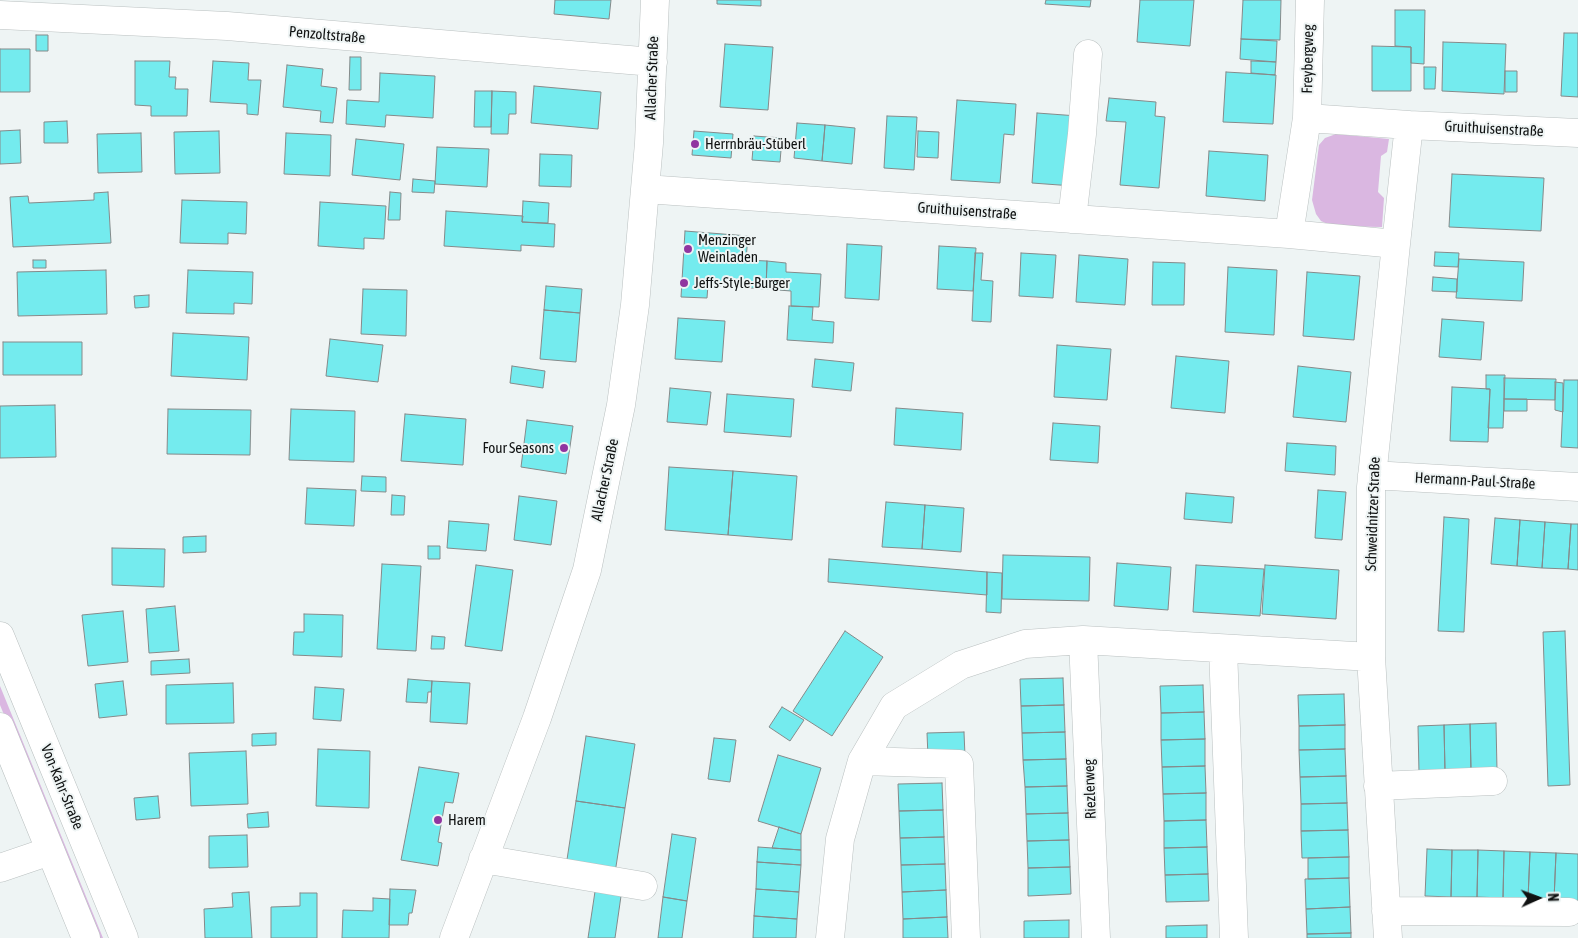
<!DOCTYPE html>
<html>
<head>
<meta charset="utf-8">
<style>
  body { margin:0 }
  #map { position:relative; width:1578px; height:938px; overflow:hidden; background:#eef4f4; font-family:"Asap Condensed",sans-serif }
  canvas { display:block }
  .north { position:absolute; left:1513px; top:873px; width:50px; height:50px; -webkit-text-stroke:4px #eef4f4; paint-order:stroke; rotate:88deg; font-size:14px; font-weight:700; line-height:20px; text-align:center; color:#101212 }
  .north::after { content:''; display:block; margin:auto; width:18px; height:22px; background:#101212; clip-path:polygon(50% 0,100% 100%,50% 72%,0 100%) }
</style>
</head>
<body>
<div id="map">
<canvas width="1578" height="938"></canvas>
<div class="north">N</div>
</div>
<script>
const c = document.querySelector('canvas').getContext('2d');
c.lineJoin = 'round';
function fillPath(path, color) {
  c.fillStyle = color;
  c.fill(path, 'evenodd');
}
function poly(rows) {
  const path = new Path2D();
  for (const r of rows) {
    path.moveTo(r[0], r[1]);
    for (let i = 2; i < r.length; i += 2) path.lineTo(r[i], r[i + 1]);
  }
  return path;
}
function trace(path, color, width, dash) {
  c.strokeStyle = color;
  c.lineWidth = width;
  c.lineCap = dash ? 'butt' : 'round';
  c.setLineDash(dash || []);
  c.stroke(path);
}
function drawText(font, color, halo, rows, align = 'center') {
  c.font = font + ' "Asap Condensed",sans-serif';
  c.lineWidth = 4;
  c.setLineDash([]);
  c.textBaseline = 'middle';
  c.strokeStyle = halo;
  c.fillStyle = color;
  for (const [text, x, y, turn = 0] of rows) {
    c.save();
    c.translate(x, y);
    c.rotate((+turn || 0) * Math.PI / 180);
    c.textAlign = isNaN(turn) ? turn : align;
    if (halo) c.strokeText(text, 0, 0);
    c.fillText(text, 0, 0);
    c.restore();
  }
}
const green = poly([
  [1336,134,1389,139,1387,152,1381,156,1378,192,1384,198,1382,227,1332,226,1321,221,1316,214,1312,200,1319,145,1325,138],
  [0,686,103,938,95,938,0,705]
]);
const building = poly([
  [555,0,611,0,609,19,554,14,555,0],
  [717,0,761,0,761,6,717,4,717,0],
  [1046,0,1091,0,1090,7,1045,4,1046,0],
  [1140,0,1194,0,1190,46,1137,42,1140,0],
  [1243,0,1281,0,1280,40,1241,39,1243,0],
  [1395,10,1425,10,1424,64,1411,63,1411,47,1395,46,1395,10],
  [1564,33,1578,33,1578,97,1561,96,1564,33],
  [36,35,48,35,48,51,36,51,36,35],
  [1241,39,1277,41,1276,62,1240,59,1241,39],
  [1443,42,1506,44,1504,94,1442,91,1443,42],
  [725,44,773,47,768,110,720,107,725,44],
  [1372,46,1411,47,1411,91,1372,91,1372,46],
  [0,49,30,49,30,92,0,92,0,49],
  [350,57,361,57,361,90,349,90,350,57],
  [135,61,170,61,169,77,176,77,175,89,188,89,187,116,151,116,151,106,135,105,135,61],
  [213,61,249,63,248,80,261,80,258,115,247,114,247,104,210,102,213,61],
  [1251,61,1276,62,1275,75,1251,73,1251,61],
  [287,65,323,69,321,86,337,88,333,123,320,122,321,111,283,107,287,65],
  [1424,67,1436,67,1435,89,1424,89,1424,67],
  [1505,71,1517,71,1517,92,1505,92,1505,71],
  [1226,72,1276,75,1273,124,1223,122,1226,72],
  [380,73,435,76,433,118,386,115,385,127,346,124,347,100,379,102,380,73],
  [534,86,601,92,598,129,531,123,534,86],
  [475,91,492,91,491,127,474,127,475,91],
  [492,91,516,92,516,114,509,114,508,134,491,134,492,91],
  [1109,98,1156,102,1155,116,1165,117,1159,188,1120,185,1126,122,1106,121,1109,98],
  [957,100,1016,104,1014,135,1004,134,1000,183,951,180,957,100],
  [1037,113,1078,116,1073,186,1032,183,1037,113],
  [887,116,917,117,914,170,884,168,887,116],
  [67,121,68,143,44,143,44,122,67,121],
  [797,123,825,125,822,161,794,158,797,123],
  [825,125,855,128,852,164,822,161,825,125],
  [20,130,21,163,0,164,0,131,20,130],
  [219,131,220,173,175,174,174,132,219,131],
  [694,131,733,134,731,158,692,155,694,131],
  [918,131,939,132,938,158,917,157,918,131],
  [141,133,142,172,98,173,97,134,141,133],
  [286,133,331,135,330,176,284,174,286,133],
  [754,136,782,138,780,162,752,160,754,136],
  [356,139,404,144,400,180,352,175,356,139],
  [437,147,489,149,487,187,435,184,437,147],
  [1209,151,1268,155,1265,201,1206,196,1209,151],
  [540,154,572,155,571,187,539,186,540,154],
  [1452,174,1544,178,1541,231,1449,227,1452,174],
  [413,179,435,181,434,193,412,192,413,179],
  [108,192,111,243,13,247,10,197,28,196,29,203,94,200,94,193,108,192],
  [390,192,401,193,400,220,388,220,390,192],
  [182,200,247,202,246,234,228,233,228,244,180,243,182,200],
  [523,201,549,203,548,223,522,222,523,201],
  [320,202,386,206,384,239,364,238,364,249,318,246,320,202],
  [446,211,523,216,522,222,555,224,554,247,521,245,521,251,444,246,446,211],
  [685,231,748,236,746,260,767,261,766,289,708,285,707,298,681,297,685,231],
  [847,244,882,246,879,300,845,298,847,244],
  [939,246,976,248,973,291,937,289,939,246],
  [1435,252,1459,253,1458,267,1434,266,1435,252],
  [975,253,983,253,981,280,993,281,991,322,972,321,975,253],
  [1021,253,1056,255,1053,298,1019,296,1021,253],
  [1079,255,1128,259,1125,305,1076,302,1079,255],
  [1459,259,1524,262,1522,301,1456,298,1459,259],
  [33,260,46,260,46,268,33,268,33,260],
  [767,261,786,263,786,272,821,274,819,307,791,306,791,291,766,289,767,261],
  [1153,262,1185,263,1184,305,1152,305,1153,262],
  [1228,267,1277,270,1274,335,1225,332,1228,267],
  [106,270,107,314,18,316,17,272,106,270],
  [188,270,253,272,252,304,234,303,234,314,186,313,188,270],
  [1307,272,1360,276,1354,340,1303,336,1307,272],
  [1433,277,1457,279,1457,292,1432,291,1433,277],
  [546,286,582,289,580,313,544,310,546,286],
  [363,289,407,290,406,336,361,334,363,289],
  [149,295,149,307,135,308,134,296,149,295],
  [789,306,813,307,812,320,834,322,833,343,787,340,789,306],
  [544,310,580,313,576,362,540,359,544,310],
  [678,318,725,321,722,362,675,359,678,318],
  [1442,319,1484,322,1481,360,1439,357,1442,319],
  [173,333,249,337,247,380,171,376,173,333],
  [330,339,383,345,378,382,326,376,330,339],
  [3,342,82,342,82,375,3,375,3,342],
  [1057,345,1111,349,1107,400,1054,397,1057,345],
  [1176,356,1229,361,1225,413,1171,408,1176,356],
  [815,359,854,363,851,391,812,387,815,359],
  [512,366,545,371,543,388,510,383,512,366],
  [1298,366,1351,372,1346,422,1293,417,1298,366],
  [1486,375,1505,375,1503,428,1488,428,1490,389,1486,389,1486,375],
  [1504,378,1556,379,1555,400,1504,399,1504,378],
  [1564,380,1578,380,1578,448,1561,447,1564,380],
  [1555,382,1563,383,1563,412,1555,410,1555,382],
  [1452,387,1490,389,1488,442,1450,441,1452,387],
  [670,388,711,392,707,425,667,422,670,388],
  [727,394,794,399,791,437,724,432,727,394],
  [1504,399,1527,399,1527,411,1504,411,1504,399],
  [55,405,56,457,0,458,0,406,55,405],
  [896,408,963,413,961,450,894,445,896,408],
  [168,409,251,410,250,455,167,454,168,409],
  [291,409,355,411,354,462,289,460,291,409],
  [405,414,466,419,463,465,401,461,405,414],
  [527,420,573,426,566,474,521,467,527,420],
  [1053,423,1100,426,1098,463,1050,460,1053,423],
  [1287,443,1336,446,1335,475,1285,471,1287,443],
  [669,467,733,471,728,535,665,530,669,467],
  [733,471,797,476,792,540,728,535,733,471],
  [362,476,386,477,386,492,361,491,362,476],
  [307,488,356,490,354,526,305,524,307,488],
  [1318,490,1346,492,1342,540,1315,538,1318,490],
  [1186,493,1234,497,1232,523,1184,519,1186,493],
  [392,495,405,496,404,515,391,515,392,495],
  [519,496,557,501,551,545,514,540,519,496],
  [886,502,925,505,922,549,882,547,886,502],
  [925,505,964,508,961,552,922,549,925,505],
  [1444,517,1469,519,1464,632,1438,631,1444,517],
  [1495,518,1520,520,1517,566,1491,564,1495,518],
  [1520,520,1545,522,1542,568,1517,566,1520,520],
  [449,521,489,524,486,551,447,548,449,521],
  [1545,522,1571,524,1568,569,1542,568,1545,522],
  [1571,524,1578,524,1578,570,1568,569,1571,524],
  [206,536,206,552,183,553,183,537,206,536],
  [428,546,440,546,440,559,428,559,428,546],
  [112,548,165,549,164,587,112,585,112,548],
  [1003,555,1090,557,1089,601,1002,599,1003,555],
  [829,559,987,572,987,595,828,582,829,559],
  [1117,563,1171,567,1168,610,1114,606,1117,563],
  [382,564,421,566,416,651,377,649,382,564],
  [476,565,513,570,502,651,465,646,476,565],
  [1196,565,1264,569,1260,616,1193,612,1196,565],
  [1265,565,1339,570,1336,619,1262,614,1265,565],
  [987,572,1002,573,1001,613,986,612,987,572],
  [175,606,179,651,149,653,146,609,175,606],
  [123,611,128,662,88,666,82,615,123,611],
  [304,614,343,615,342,657,293,655,294,632,304,632,304,614],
  [845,631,883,657,832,736,793,711,845,631],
  [1565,631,1570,785,1548,786,1543,632,1565,631],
  [432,636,445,637,444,649,431,649,432,636],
  [189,659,190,673,151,675,151,661,189,659],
  [1063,678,1064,705,1021,706,1020,679,1063,678],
  [408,679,432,681,431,692,428,692,427,703,406,702,408,679],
  [123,681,127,715,99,718,95,684,123,681],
  [432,681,470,683,467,724,430,722,432,681],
  [233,683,234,723,166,724,166,685,233,683],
  [1203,685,1204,712,1161,713,1160,686,1203,685],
  [315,687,344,689,341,721,313,719,315,687],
  [1344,694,1345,725,1299,726,1298,695,1344,694],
  [1064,705,1065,732,1022,733,1021,706,1064,705],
  [782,707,804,720,790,741,769,727,782,707],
  [1204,712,1205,739,1161,740,1161,713,1204,712],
  [1496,723,1497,770,1471,771,1470,724,1496,723],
  [1470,724,1471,771,1445,772,1444,725,1470,724],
  [1345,725,1345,749,1299,750,1299,726,1345,725],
  [1444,725,1445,772,1419,773,1418,726,1444,725],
  [964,732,965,756,928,757,927,733,964,732],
  [1065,732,1066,759,1023,760,1022,733,1065,732],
  [276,733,276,745,252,746,252,734,276,733],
  [586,736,635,744,625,808,576,801,586,736],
  [714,738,736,740,730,782,708,779,714,738],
  [1205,739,1205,766,1162,767,1161,740,1205,739],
  [318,749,370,751,369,808,316,806,318,749],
  [1345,749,1346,776,1300,777,1299,750,1345,749],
  [246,751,248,804,191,806,189,753,246,751],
  [778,755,821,768,801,834,758,821,778,755],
  [1066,759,1067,786,1025,787,1023,760,1066,759],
  [1205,766,1206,793,1163,794,1162,767,1205,766],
  [419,767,459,773,453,803,445,802,438,842,442,843,438,866,401,860,419,767],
  [1346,776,1347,803,1301,804,1300,777,1346,776],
  [942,783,943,810,899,811,898,784,942,783],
  [1067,786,1068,813,1026,814,1025,787,1067,786],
  [1206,793,1206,820,1164,821,1163,794,1206,793],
  [158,796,160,818,136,820,134,798,158,796],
  [576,801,625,808,615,873,566,866,576,801],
  [1347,803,1348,830,1301,831,1301,804,1347,803],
  [943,810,944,837,900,838,899,811,943,810],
  [268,812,269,827,248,828,247,814,268,812],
  [1068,813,1069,840,1027,841,1026,814,1068,813],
  [1206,820,1207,847,1164,848,1164,821,1206,820],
  [779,827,801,834,801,850,772,848,779,827],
  [1348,830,1349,857,1302,858,1301,831,1348,830],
  [672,834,696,838,687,901,663,897,672,834],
  [247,835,248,867,209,868,209,836,247,835],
  [944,837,945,864,901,865,900,838,944,837],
  [1069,840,1070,867,1028,868,1027,841,1069,840],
  [758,847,801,850,801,865,757,862,758,847],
  [1207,847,1208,874,1165,875,1164,848,1207,847],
  [1427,849,1452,850,1451,897,1425,896,1427,849],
  [1452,850,1478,850,1477,897,1451,897,1452,850],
  [1478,850,1504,851,1503,898,1477,897,1478,850],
  [1504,851,1530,852,1528,899,1503,898,1504,851],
  [1530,852,1556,853,1554,900,1528,899,1530,852],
  [1556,853,1578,854,1578,901,1554,900,1556,853],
  [1349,857,1349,878,1308,879,1308,858,1349,857],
  [757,862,801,865,799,892,756,889,757,862],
  [945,864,946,890,902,892,901,865,945,864],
  [1070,867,1071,894,1028,896,1028,868,1070,867],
  [1208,874,1209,901,1166,902,1165,875,1208,874],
  [1349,878,1350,907,1306,909,1305,879,1349,878],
  [596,885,622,889,615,938,588,938,596,885],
  [390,889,416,890,412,913,409,913,408,925,389,925,390,889],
  [756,889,799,892,797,919,754,916,756,889],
  [946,890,947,917,903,919,902,892,946,890],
  [249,892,252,938,205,938,204,909,233,907,232,893,249,892],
  [300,893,317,893,317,938,271,938,271,907,300,906,300,893],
  [663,897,687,901,682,938,658,938,663,897],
  [373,898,390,899,389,938,342,938,343,910,373,911,373,898],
  [1350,907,1351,933,1307,934,1306,909,1350,907],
  [754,916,797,919,796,938,753,938,754,916],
  [947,917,948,938,903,938,903,919,947,917],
  [1069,920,1069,938,1024,938,1024,921,1069,920],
  [1207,925,1207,938,1166,938,1166,926,1207,925],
  [1351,933,1351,938,1307,938,1307,934,1351,933]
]);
const minor = poly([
  [0,15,227,26,653,62],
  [1307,118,1409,125,1396,244,1289,234,1307,118,1310,0],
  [1409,125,1578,133],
  [645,189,1289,234],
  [1072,219,1082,134,1088,54],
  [1372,475,1578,487],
  [1083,640,1096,938],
  [1223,649,1234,938],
  [862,761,959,764,966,938],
  [1378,786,1493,781],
  [483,859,643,886],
  [0,868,50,851],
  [1386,911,1569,912],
  [454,938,537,718,587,570,621,405,635,305,649,143,655,0],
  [830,938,840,839,862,761,894,706,961,665,1025,644,1083,640,1371,657],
  [1388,938,1371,657,1371,487,1396,244]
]);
const major = poly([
  [0,636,124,938],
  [0,727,86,938]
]);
const markers = [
  [695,144,5,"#9035a0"],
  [688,249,5,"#9035a0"],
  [684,283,5,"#9035a0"],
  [564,448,5,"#9035a0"],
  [438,820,5,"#9035a0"]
];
const streetNames = [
  ["Penzoltstraße",327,35,5],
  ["Freybergweg",1308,59,-89],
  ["Allacher Straße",652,78,-88],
  ["Gruithuisenstraße",1494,129,3],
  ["Gruithuisenstraße",967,211,4],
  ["Allacher Straße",605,480,-78],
  ["Hermann-Paul-Straße",1475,481,3],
  ["Schweidnitzer Straße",1373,514,-88],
  ["Von-Kahr-Straße",62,787,68],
  ["Riezlerweg",1090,789,-92]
];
const poiNames = [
  ["Herrnbräu-Stüberl",705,144],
  ["Menzinger",698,240],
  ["Weinladen",698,257],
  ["Jeffs-Style-Burger",694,283],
  ["Four Seasons",554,448,"right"],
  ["Harem",448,820]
];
fillPath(green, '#dab7e1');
fillPath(building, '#74ebee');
trace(building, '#858a8a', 1);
trace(minor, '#bac0c0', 29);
trace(major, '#bac0c0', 29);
trace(minor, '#fff', 28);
trace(major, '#fff', 28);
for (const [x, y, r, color] of markers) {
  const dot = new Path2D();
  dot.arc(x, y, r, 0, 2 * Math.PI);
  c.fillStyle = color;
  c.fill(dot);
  trace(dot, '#eef4f4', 2);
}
drawText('15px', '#101212', '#eef4f4', streetNames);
drawText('15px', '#101212', '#eef4f4', poiNames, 'left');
</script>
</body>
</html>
